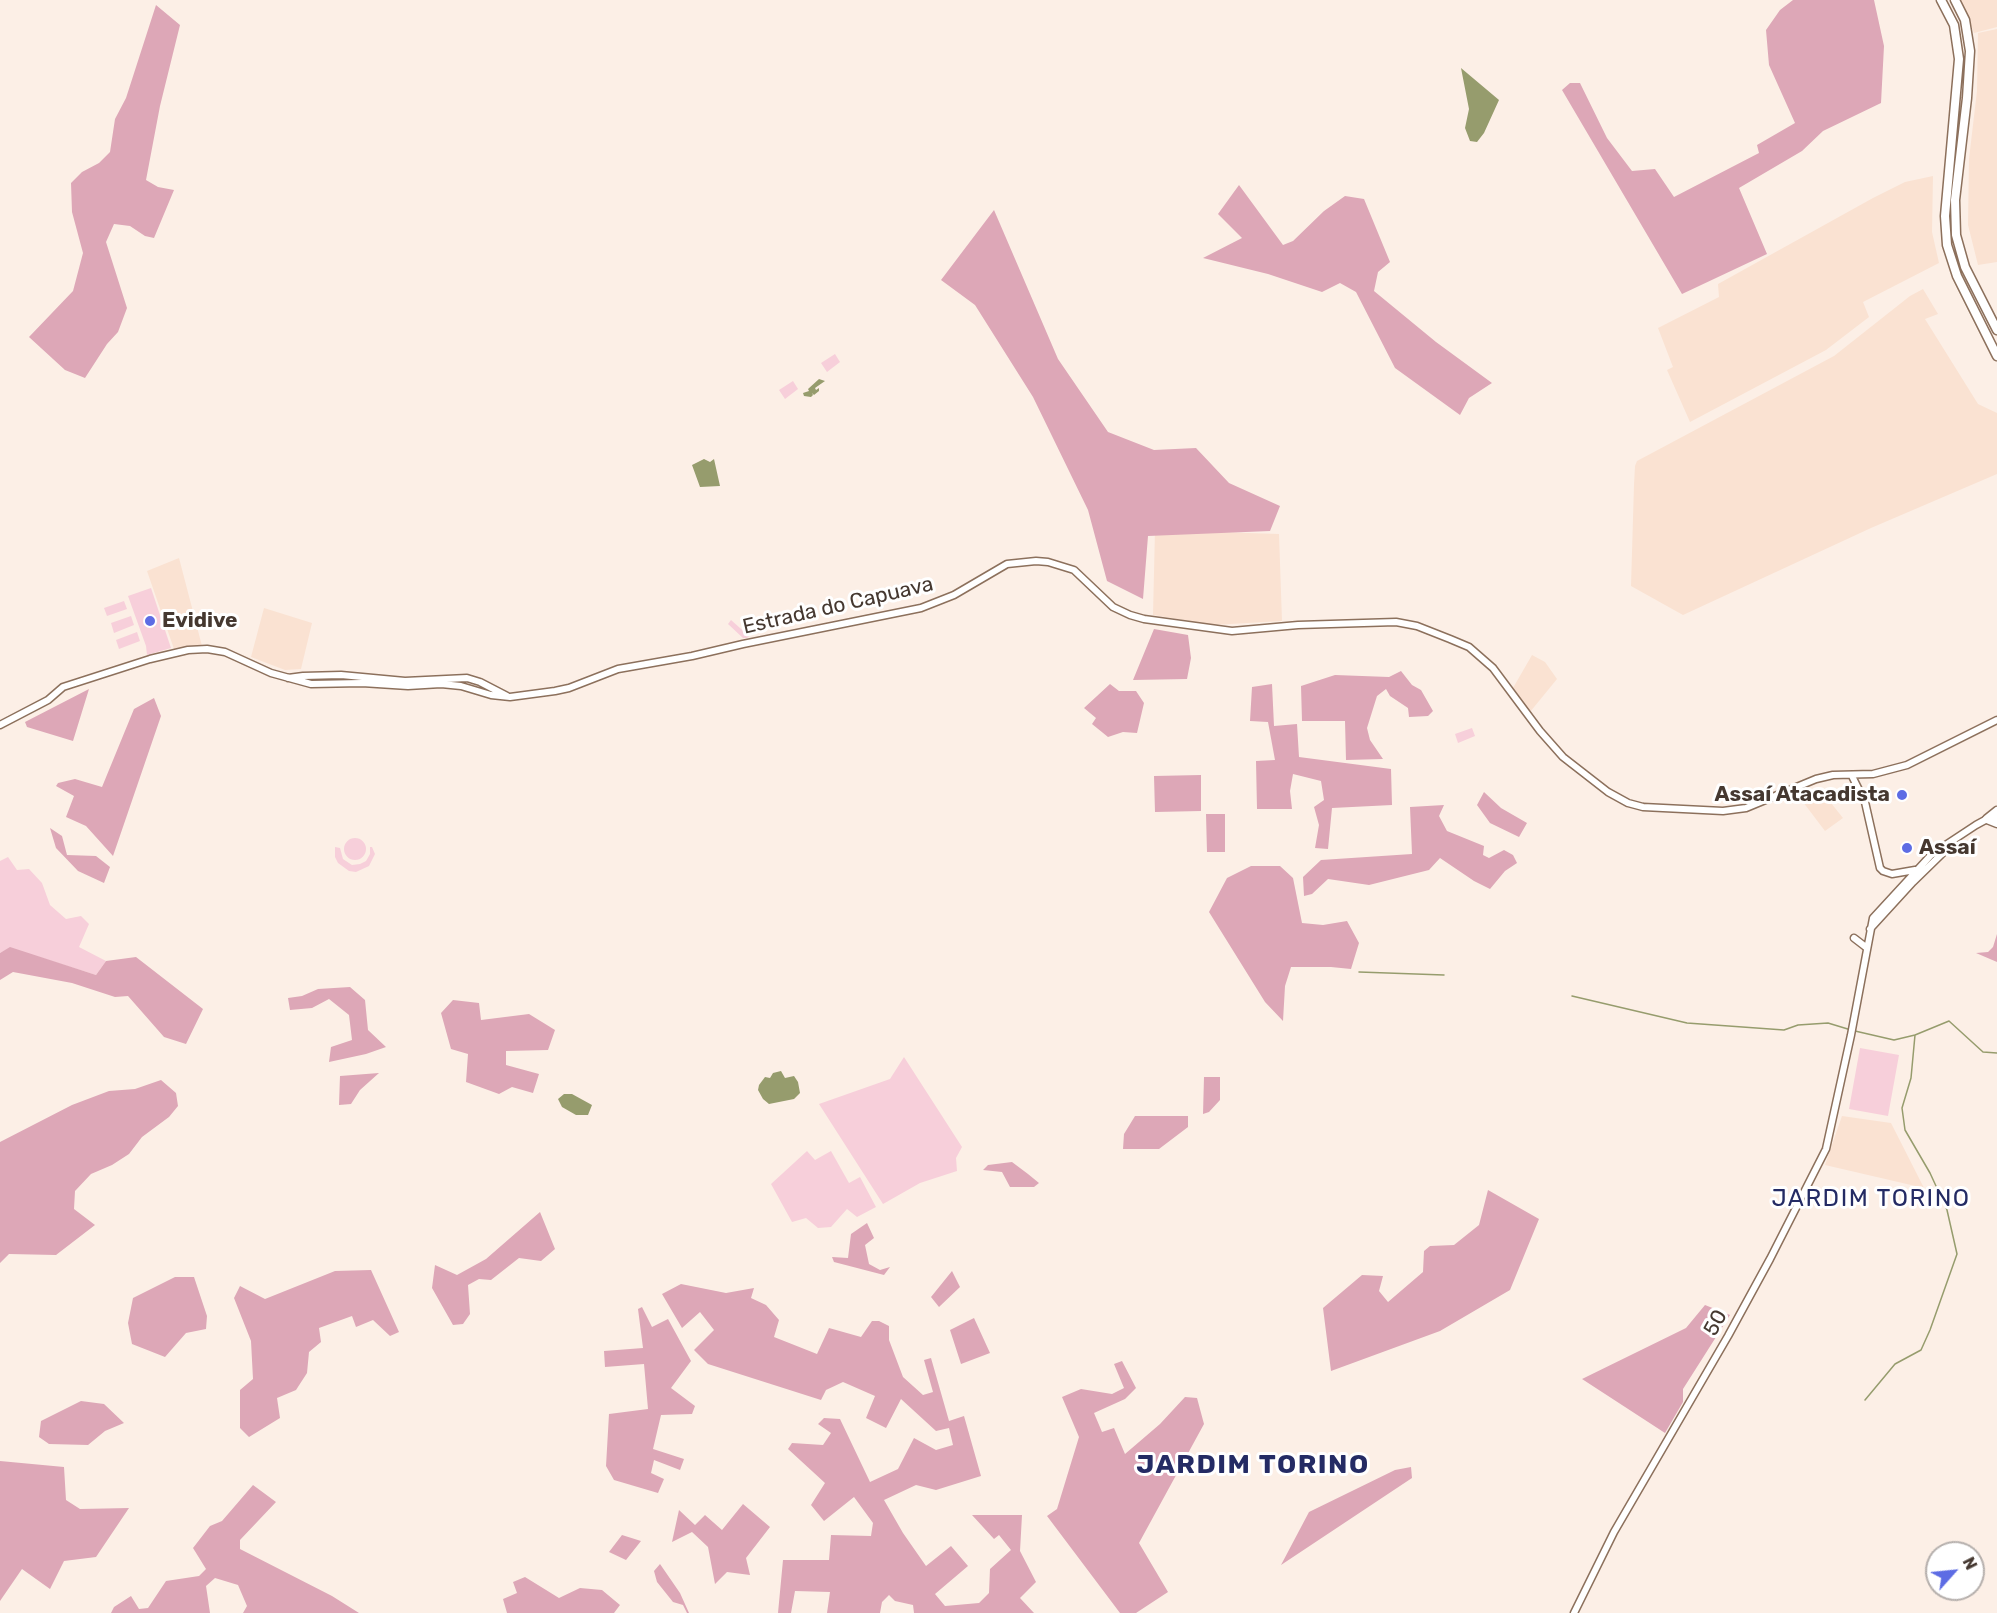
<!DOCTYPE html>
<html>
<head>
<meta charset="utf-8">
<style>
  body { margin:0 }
  #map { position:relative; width:1997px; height:1613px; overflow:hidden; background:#fcefe6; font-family:Rubik,sans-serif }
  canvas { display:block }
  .north { position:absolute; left:1925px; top:1541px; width:60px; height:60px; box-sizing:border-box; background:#fff; border:2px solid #b5afac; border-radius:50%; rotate:63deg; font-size:16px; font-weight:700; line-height:24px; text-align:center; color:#453830 }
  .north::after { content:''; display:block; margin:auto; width:21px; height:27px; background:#5d6ce4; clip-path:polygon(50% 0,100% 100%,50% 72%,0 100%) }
</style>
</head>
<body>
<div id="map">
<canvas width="1997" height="1613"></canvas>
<div class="north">N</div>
</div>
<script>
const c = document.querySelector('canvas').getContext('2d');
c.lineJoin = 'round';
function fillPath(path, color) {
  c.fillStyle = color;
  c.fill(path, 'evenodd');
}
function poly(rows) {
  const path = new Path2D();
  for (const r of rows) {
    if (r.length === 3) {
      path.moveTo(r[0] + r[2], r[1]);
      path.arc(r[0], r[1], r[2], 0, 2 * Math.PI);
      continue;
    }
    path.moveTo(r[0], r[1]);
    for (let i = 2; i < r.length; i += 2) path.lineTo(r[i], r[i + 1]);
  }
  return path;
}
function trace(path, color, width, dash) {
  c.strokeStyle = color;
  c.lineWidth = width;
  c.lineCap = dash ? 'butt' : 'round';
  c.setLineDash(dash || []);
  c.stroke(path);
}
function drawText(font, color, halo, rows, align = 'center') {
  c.font = font + ' Rubik,sans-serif';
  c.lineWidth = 6;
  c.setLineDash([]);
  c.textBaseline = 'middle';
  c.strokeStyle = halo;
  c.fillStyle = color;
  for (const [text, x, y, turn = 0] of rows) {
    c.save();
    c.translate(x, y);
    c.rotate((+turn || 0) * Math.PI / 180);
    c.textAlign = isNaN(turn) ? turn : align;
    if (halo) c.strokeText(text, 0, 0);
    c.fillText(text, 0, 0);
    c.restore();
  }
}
const built = poly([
  [1961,0,1997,0,1997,27,1974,33],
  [1997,29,1997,262,1978,265,1968,225,1969,159,1977,91,1978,33],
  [1933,176,1932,232,1939,263,1863,302,1869,317,1826,350,1690,422,1667,370,1673,367,1658,328,1719,297,1718,284,1873,198,1905,182],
  [1923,289,1938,314,1925,319,1978,404,1997,413,1997,474,1871,528,1683,615,1631,586,1634,485,1635,466,1637,461,1834,356,1910,296],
  [1155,530,1279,534,1282,621,1213,625,1153,615],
  [179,558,202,646,174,649,147,571],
  [264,608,312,623,301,669,285,670,251,657],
  [1532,655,1545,662,1557,679,1530,712,1513,688],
  [1819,788,1843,818,1825,831,1803,802],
  [1842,1116,1891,1123,1924,1188,1825,1165]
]);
const green = poly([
  [835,354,840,362,827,372,821,363],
  [793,381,798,389,785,399,779,390],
  [151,588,171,648,147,655,146,646,128,596],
  [124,601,127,609,107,616,104,608],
  [131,616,134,625,114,633,111,623],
  [731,620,749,636,747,638,743,638,728,624],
  [137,632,140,641,119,649,116,640],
  [1472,728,1475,736,1458,743,1455,734],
  [355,849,11],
  [335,847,340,848,343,859,352,865,360,864,366,861,370,854,370,847,372,847,375,854,369,866,356,872,349,871,338,863,335,857],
  [8,857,17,870,29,869,42,883,50,905,66,919,81,916,89,924,79,947,106,961,96,975,10,948,0,953,0,861],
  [1860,1048,1899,1055,1888,1116,1849,1109],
  [904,1057,962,1147,956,1158,957,1171,920,1183,883,1204,819,1104,890,1079],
  [807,1151,815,1160,831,1151,849,1183,860,1177,876,1207,857,1217,847,1209,831,1227,818,1228,806,1218,792,1222,771,1184]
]);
const forest = poly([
  [1793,0,1874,0,1884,46,1881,103,1823,131,1802,151,1739,188,1767,254,1682,294,1562,90,1570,83,1580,83,1607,138,1632,171,1655,169,1674,197,1759,153,1757,145,1795,123,1769,65,1766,30,1780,10],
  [156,5,180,25,160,106,146,180,158,187,174,190,154,238,145,236,130,226,114,224,106,242,127,308,118,332,107,344,85,378,65,370,29,337,73,291,83,253,72,212,71,183,82,172,99,163,110,152,115,119,126,98],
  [1239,185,1283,245,1293,241,1324,211,1345,196,1364,199,1390,262,1378,272,1374,291,1436,342,1492,383,1469,398,1460,415,1395,368,1356,292,1340,283,1322,292,1268,274,1203,258,1242,238,1218,214],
  [994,210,1058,359,1108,432,1154,450,1196,448,1229,483,1280,506,1270,531,1148,536,1143,599,1107,581,1088,510,1033,397,975,305,941,280],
  [1154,629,1188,635,1191,658,1187,679,1133,680],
  [1401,671,1412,685,1421,690,1433,711,1428,716,1409,717,1408,708,1390,696,1386,689,1377,696,1367,728,1370,740,1383,759,1346,760,1345,721,1302,721,1301,686,1335,675,1389,677],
  [1110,684,1119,691,1136,691,1144,703,1137,733,1123,732,1108,737,1092,724,1096,718,1084,708],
  [1272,684,1274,726,1297,724,1299,757,1391,769,1392,805,1332,808,1328,849,1315,848,1319,825,1314,807,1324,800,1321,781,1293,774,1290,791,1292,809,1257,809,1256,761,1275,760,1268,722,1250,721,1252,687],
  [89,689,73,741,27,727,25,722],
  [154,698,161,716,113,856,86,826,66,817,74,796,56,786,58,783,75,779,102,787,134,709],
  [1201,775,1201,811,1155,812,1154,776],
  [1484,792,1501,808,1527,823,1519,837,1490,823,1477,805],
  [1444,805,1439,816,1447,831,1484,846,1483,855,1489,858,1504,850,1513,855,1517,863,1505,871,1490,889,1474,881,1440,858,1429,870,1369,885,1328,879,1312,894,1304,896,1303,877,1321,860,1412,854,1410,807],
  [1206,814,1225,814,1225,852,1207,852],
  [50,828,62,836,67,855,96,856,110,867,104,883,78,871,56,848],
  [1251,866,1280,866,1293,878,1302,923,1323,925,1347,921,1359,943,1351,969,1331,967,1291,967,1285,986,1283,1021,1265,1002,1209,912,1227,878],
  [1997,934,1997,962,1976,953,1988,952,1993,947],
  [10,947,96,975,106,961,136,957,203,1009,186,1044,164,1037,128,996,115,997,72,983,13,972,0,980,0,953],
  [350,987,365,1000,368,1030,386,1047,366,1054,329,1062,331,1047,352,1040,349,1015,329,999,312,1008,290,1010,288,998,302,996,318,989],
  [453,1000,479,1003,481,1020,529,1014,555,1030,548,1050,506,1051,506,1065,539,1074,533,1093,512,1087,499,1094,466,1082,468,1054,451,1049,441,1013],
  [379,1073,360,1090,351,1104,339,1105,340,1076],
  [1204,1077,1220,1077,1220,1100,1209,1112,1203,1114],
  [161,1080,176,1093,178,1106,169,1117,142,1137,129,1154,112,1165,91,1174,75,1191,74,1209,95,1225,56,1255,9,1254,0,1263,0,1142,72,1105,109,1091,135,1089],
  [1135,1116,1188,1116,1188,1127,1159,1149,1123,1149,1124,1134],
  [1012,1162,1028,1174,1039,1183,1034,1187,1010,1187,1002,1172,983,1170,988,1165],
  [1488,1190,1539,1219,1510,1290,1440,1331,1331,1371,1323,1308,1362,1275,1383,1276,1379,1291,1388,1302,1423,1272,1424,1251,1430,1246,1454,1245,1479,1225],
  [540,1212,555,1249,541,1261,519,1258,491,1280,479,1279,468,1285,470,1314,463,1324,453,1325,432,1288,435,1265,457,1275,486,1259],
  [867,1223,874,1238,865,1245,869,1264,880,1270,890,1267,884,1275,834,1262,832,1257,848,1258,851,1234],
  [371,1270,399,1332,390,1336,373,1320,356,1327,352,1316,319,1328,321,1342,309,1352,307,1373,296,1390,277,1398,280,1418,249,1437,240,1428,240,1390,253,1379,251,1341,234,1298,240,1286,265,1299,335,1271],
  [952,1271,960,1287,939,1307,931,1297],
  [175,1277,194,1277,207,1316,206,1329,186,1333,165,1357,132,1344,128,1323,133,1298],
  [681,1284,726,1293,754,1288,751,1298,766,1305,779,1320,774,1337,817,1354,829,1328,861,1337,872,1321,879,1321,889,1326,889,1340,903,1377,923,1395,933,1392,924,1360,931,1358,949,1421,964,1416,981,1476,936,1490,916,1485,884,1500,903,1533,926,1566,951,1546,968,1566,935,1594,945,1606,979,1603,989,1593,990,1569,1011,1550,999,1535,994,1539,972,1515,1022,1515,1020,1551,1036,1582,1020,1598,1034,1613,914,1613,913,1605,895,1601,889,1595,882,1602,880,1613,827,1613,830,1592,795,1591,791,1613,778,1613,783,1560,829,1560,831,1535,871,1536,873,1523,854,1497,824,1521,811,1505,825,1483,788,1449,792,1443,823,1445,831,1433,818,1424,824,1418,840,1419,870,1482,898,1469,914,1438,936,1450,953,1445,949,1428,936,1431,901,1399,886,1428,866,1418,875,1396,843,1382,826,1390,821,1400,708,1364,694,1350,714,1330,700,1312,682,1328,662,1294],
  [1705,1305,1730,1315,1683,1389,1683,1402,1665,1433,1582,1379,1686,1328],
  [642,1307,652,1327,668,1319,691,1361,671,1388,695,1406,692,1414,661,1415,653,1449,684,1459,680,1470,654,1460,651,1473,664,1479,658,1493,614,1480,606,1466,609,1414,648,1409,644,1364,605,1367,604,1351,643,1348,638,1309],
  [974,1318,990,1353,961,1364,950,1330],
  [1122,1361,1136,1388,1125,1399,1094,1413,1102,1432,1114,1428,1125,1454,1160,1424,1185,1397,1197,1398,1204,1424,1139,1543,1168,1592,1136,1613,1120,1613,1047,1516,1057,1509,1079,1437,1062,1397,1081,1389,1112,1394,1124,1388,1114,1364],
  [81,1401,104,1404,124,1423,105,1431,88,1445,49,1444,39,1437,41,1421],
  [0,1461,64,1467,66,1500,80,1509,129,1508,96,1557,64,1561,50,1589,22,1569,0,1601],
  [1411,1467,1412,1478,1281,1565,1309,1512,1395,1470],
  [253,1485,276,1502,240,1540,240,1549,332,1596,359,1613,243,1613,247,1606,238,1585,215,1578,206,1586,210,1613,111,1613,114,1607,131,1596,139,1609,148,1608,166,1581,199,1576,206,1569,193,1548,210,1526,222,1521],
  [743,1504,770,1527,746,1558,750,1575,727,1572,715,1584,708,1547,692,1532,672,1542,679,1510,695,1525,705,1515,722,1530],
  [622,1535,641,1541,626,1560,609,1552],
  [660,1564,680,1593,689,1613,687,1613,683,1605,673,1602,657,1582,654,1571],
  [525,1577,559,1598,580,1588,602,1590,620,1605,614,1613,507,1613,503,1599,517,1593,513,1582]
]);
const water = poly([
  [1461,68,1499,100,1484,133,1477,142,1470,141,1465,128,1469,109],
  [819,379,825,381,815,388,816,390,819,388,819,391,814,395,812,393,813,395,811,397,804,396,803,393,809,391,808,389],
  [704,459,710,462,714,459,720,486,700,487,692,465],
  [781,1071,785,1078,794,1076,798,1082,800,1093,794,1099,769,1104,763,1099,758,1090,759,1085,765,1077,770,1078,773,1073],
  [564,1094,572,1094,592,1105,588,1115,576,1115,562,1107,558,1099]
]);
const stream = poly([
  [1359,972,1444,975],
  [1572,996,1687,1023,1784,1030,1798,1025,1828,1023,1851,1030],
  [1855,1031,1894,1040,1915,1035],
  [1865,1400,1895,1364,1921,1350,1930,1330,1957,1254,1947,1210,1930,1173,1905,1130,1902,1108,1911,1078,1915,1035,1949,1021,1983,1052,1997,1053]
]);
const secondary = poly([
  [288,678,303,676,341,675,405,681,467,678,480,682,507,696],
  [0,725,48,700,63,687,150,659,188,650,207,649,225,652,271,673,311,684,362,683,408,686,441,684,461,686,491,695,510,697,555,691,569,688,618,669,692,656,743,644,921,608,954,595,1007,564,1036,561,1048,562,1074,570,1113,607,1130,615,1144,619,1232,631,1298,625,1396,622,1417,626,1450,639,1469,647,1493,668,1540,731,1563,757,1608,792,1628,803,1643,807,1723,811,1746,808,1816,779,1833,775,1873,774,1907,765,1997,720],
  [1852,776,1865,802,1880,868,1883,871,1892,874,1915,870],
  [1870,929,1913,882,1953,843],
  [1854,938,1867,948],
  [1574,1613,1614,1532,1728,1336,1770,1259,1826,1149,1851,1035,1873,918,1932,854,1976,825,1987,819,1997,817]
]);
const highway = poly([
  [1941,0,1954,25,1959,59,1945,216,1947,245,1957,276,1997,356],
  [1955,0,1965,20,1970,51,1967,98,1955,200,1956,235,1965,267,1997,330],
  [1997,811,1987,819,1997,823]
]);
const markers = [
  [150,621,6,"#5d6ce4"],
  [1902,795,6,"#5d6ce4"],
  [1907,848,6,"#5d6ce4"]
];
const streetNames = [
  ["Estrada do Capuava",838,606,-13],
  ["50",1716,1323,-61]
];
const poiNames = [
  ["Evidive",162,621],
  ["Assaí Atacadista",1890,795,"right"],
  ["Assaí",1919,848]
];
const quarterNames = [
  ["JARDIM TORINO",1871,1199]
];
const districtNames = [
  ["JARDIM TORINO",1253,1465]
];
fillPath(built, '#fae2d2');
fillPath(green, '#f7cfda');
fillPath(forest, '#dda7b7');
fillPath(water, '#969c6d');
trace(stream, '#969c6d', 1.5);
trace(secondary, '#8c705c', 9);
trace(highway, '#8c705c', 11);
trace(secondary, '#fff', 6);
trace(highway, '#fff', 8);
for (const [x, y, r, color] of markers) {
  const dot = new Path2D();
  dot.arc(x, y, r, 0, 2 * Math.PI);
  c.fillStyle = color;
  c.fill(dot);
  trace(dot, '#fff', 2);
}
drawText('21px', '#453830', '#fff', streetNames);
drawText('bold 21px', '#453830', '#fff', poiNames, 'left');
c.letterSpacing = '1.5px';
drawText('24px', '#242b64', '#fff', quarterNames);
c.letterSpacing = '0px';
c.letterSpacing = '1.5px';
drawText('bold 27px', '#242b64', '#fff', districtNames);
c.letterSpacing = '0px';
</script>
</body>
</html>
